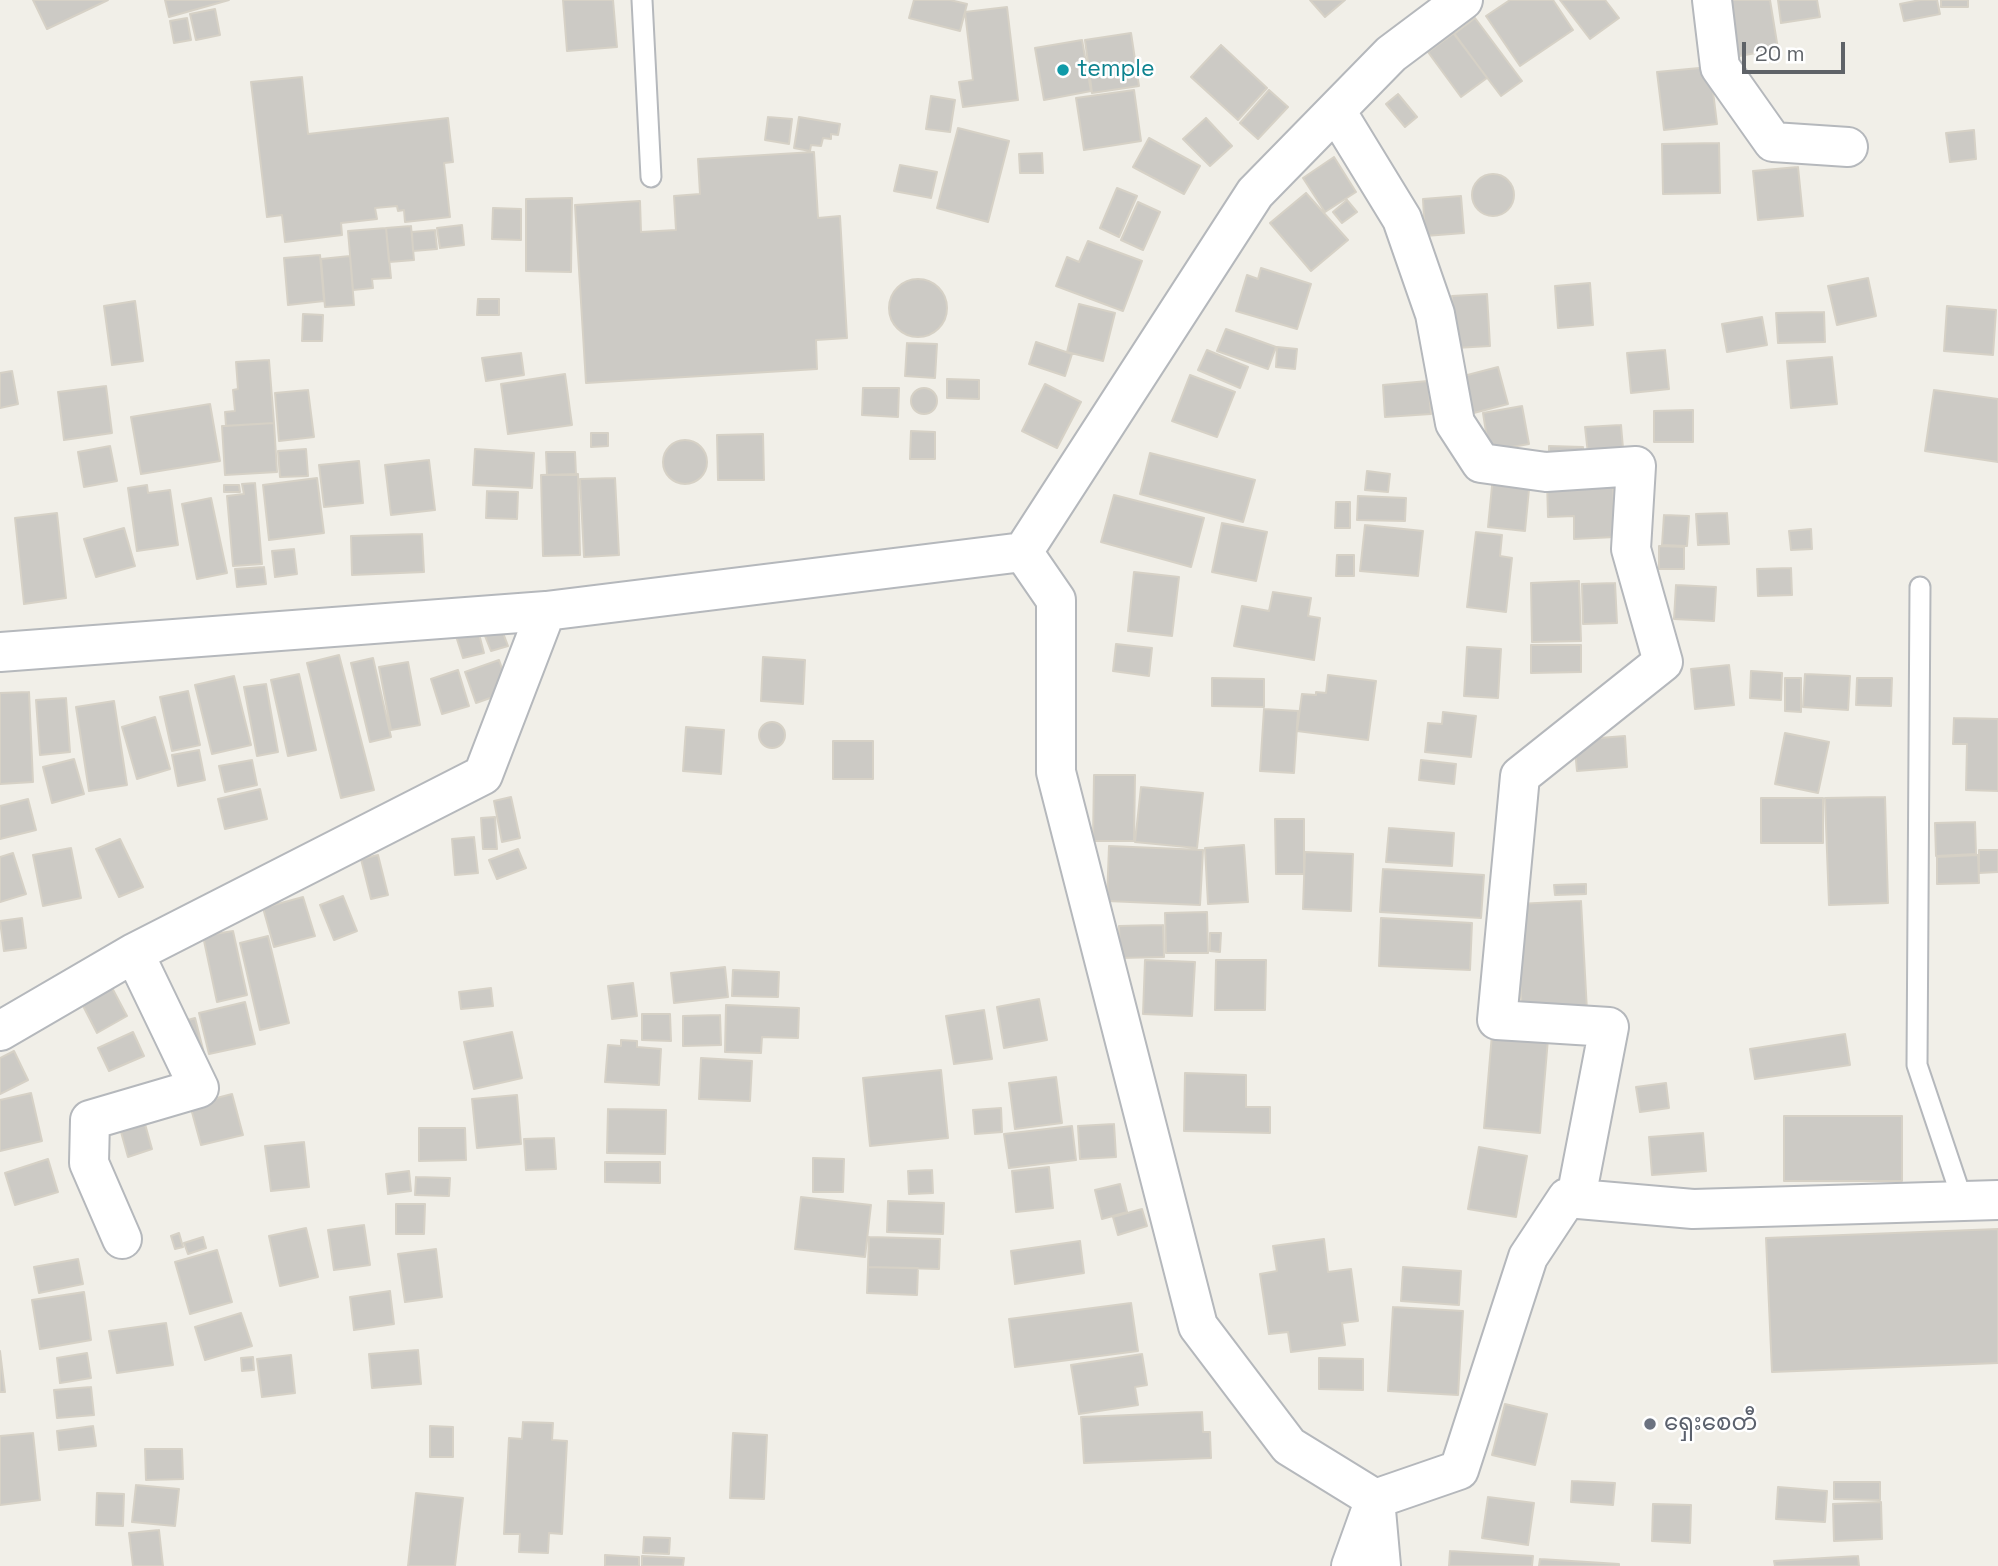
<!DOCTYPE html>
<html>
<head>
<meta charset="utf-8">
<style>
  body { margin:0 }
  #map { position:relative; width:1998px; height:1566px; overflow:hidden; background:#f1efe8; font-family:"Space Grotesk",sans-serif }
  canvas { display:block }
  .scale { position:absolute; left:1742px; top:42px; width:103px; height:32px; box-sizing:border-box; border:4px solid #5f6368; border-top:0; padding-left:9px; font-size:21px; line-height:24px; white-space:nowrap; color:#5f6368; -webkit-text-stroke:5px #fff; paint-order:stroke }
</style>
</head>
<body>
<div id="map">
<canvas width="1998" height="1566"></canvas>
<div class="scale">20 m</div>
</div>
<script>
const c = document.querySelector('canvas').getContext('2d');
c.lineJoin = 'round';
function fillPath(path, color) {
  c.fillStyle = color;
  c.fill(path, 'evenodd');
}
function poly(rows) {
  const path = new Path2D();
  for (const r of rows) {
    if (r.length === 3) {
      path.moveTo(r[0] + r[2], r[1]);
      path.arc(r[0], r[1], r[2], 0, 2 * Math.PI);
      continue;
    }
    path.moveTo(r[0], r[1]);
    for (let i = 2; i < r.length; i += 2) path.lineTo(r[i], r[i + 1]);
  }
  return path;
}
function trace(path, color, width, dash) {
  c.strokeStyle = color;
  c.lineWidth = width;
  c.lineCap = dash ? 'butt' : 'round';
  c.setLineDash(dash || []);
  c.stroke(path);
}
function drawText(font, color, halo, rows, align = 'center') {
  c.font = font + ' "Space Grotesk","Noto Sans Myanmar",sans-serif';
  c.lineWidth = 5;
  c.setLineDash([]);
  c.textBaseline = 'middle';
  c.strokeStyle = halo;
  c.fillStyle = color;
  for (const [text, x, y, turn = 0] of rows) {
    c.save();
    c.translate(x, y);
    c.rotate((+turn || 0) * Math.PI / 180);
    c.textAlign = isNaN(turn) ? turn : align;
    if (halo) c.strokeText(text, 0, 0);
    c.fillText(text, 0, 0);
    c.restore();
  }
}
const building = poly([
  [33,0,108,0,47,29,33,0],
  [165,0,229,0,169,17,165,0],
  [563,0,613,0,617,47,567,51,563,0],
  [914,0,950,0,967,4,960,31,909,18,914,0],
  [1310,0,1345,0,1325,17,1310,0],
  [1510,0,1553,0,1573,30,1520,66,1486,16,1510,0],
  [1560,0,1605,0,1619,18,1590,39,1560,0],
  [1725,0,1770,0,1778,49,1734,57,1725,0],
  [1778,0,1817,0,1820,17,1781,23,1778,0],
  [1920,0,1937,0,1940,14,1904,21,1900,4,1920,0],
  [1941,0,1968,0,1968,7,1941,7,1941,0],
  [1007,7,1018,100,963,107,959,82,973,80,965,12,1007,7],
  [215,9,220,35,196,40,190,14,215,9],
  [187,18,191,40,174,43,170,21,187,18],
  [1475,18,1522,81,1501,96,1454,34,1475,18],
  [1131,33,1139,86,1092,93,1085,40,1131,33],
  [1454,33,1487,78,1461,97,1428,52,1454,33],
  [1082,40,1091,91,1044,100,1035,48,1082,40],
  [1221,45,1267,88,1238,120,1191,77,1221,45],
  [1710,67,1717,124,1664,130,1657,72,1710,67],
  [302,77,308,134,448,118,453,162,444,163,450,217,405,222,404,210,398,211,397,206,375,208,377,219,341,223,342,235,285,242,282,215,267,217,251,82,302,77],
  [1134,90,1141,141,1084,150,1076,98,1134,90],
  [1269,90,1288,107,1258,139,1240,123,1269,90],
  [1398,94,1417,117,1405,127,1386,104,1398,94],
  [931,96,955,100,950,132,926,129,931,96],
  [768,117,792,119,789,144,765,140,768,117],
  [799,117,840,124,838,135,831,134,831,139,823,138,821,146,811,145,810,151,794,148,799,117],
  [1206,118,1232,146,1210,166,1183,139,1206,118],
  [958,128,1009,141,988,222,937,208,958,128],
  [1974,130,1976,159,1950,162,1946,133,1974,130],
  [1149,138,1200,166,1184,194,1133,167,1149,138],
  [1719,143,1720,193,1663,194,1662,144,1719,143],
  [814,152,818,218,840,216,847,338,816,340,817,369,586,383,575,205,640,201,641,232,676,230,674,196,700,194,698,159,814,152],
  [1042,153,1043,173,1020,173,1019,154,1042,153],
  [1334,157,1356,192,1325,212,1303,178,1334,157],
  [900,165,937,172,931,198,894,191,900,165],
  [1798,167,1803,216,1758,220,1753,171,1798,167],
  [1493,195,21],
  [1117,188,1137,196,1119,237,1100,228,1117,188],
  [1306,193,1348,240,1311,271,1270,223,1306,193],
  [1461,196,1464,233,1425,236,1423,199,1461,196],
  [572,198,571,272,526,271,526,199,572,198],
  [1347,200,1357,212,1342,223,1333,212,1347,200],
  [1138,202,1160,212,1143,250,1121,240,1138,202],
  [493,208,521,209,521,240,492,239,493,208],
  [462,225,464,245,440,248,437,228,462,225],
  [411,226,414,260,389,262,386,228,411,226],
  [386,228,391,278,372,279,373,288,353,290,348,231,386,228],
  [435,230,437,249,413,251,412,232,435,230],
  [1088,241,1142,261,1123,311,1056,286,1067,257,1079,262,1088,241],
  [320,255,324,301,288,305,284,258,320,255],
  [350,256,354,305,325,307,321,259,350,256],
  [1261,268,1311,284,1297,329,1236,311,1247,275,1258,279,1261,268],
  [1868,278,1876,316,1837,325,1828,286,1868,278],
  [918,308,29],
  [1590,283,1593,325,1558,328,1555,286,1590,283],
  [1487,294,1490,346,1455,348,1452,296,1487,294],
  [478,299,499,299,499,315,477,315,478,299],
  [135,301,143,361,112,365,104,306,135,301],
  [1079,304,1115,313,1103,361,1067,352,1079,304],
  [1947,306,1996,310,1993,355,1944,351,1947,306],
  [1824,312,1825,342,1778,343,1776,313,1824,312],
  [303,314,323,315,322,341,302,341,303,314],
  [1762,317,1767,345,1727,352,1722,324,1762,317],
  [1226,329,1276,347,1268,369,1217,351,1226,329],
  [1036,342,1072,354,1065,376,1029,364,1036,342],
  [907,343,937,344,935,378,905,376,907,343],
  [1277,347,1297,349,1295,369,1276,367,1277,347],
  [1207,350,1248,367,1240,388,1198,370,1207,350],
  [1665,350,1669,389,1631,393,1627,353,1665,350],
  [521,353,524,375,486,381,482,358,521,353],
  [1832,357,1837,404,1791,408,1787,361,1832,357],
  [269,360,274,423,226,426,225,412,235,411,233,390,238,389,236,362,269,360],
  [1498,367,1508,404,1466,415,1456,378,1498,367],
  [12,371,18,404,0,408,0,373,12,371],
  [565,374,572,425,508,434,501,384,565,374],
  [1190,375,1235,392,1217,437,1172,421,1190,375],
  [947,379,979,380,979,399,947,398,947,379],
  [1428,381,1431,414,1385,417,1383,385,1428,381],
  [1045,384,1081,402,1057,448,1022,431,1045,384],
  [106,386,112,433,64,440,58,392,106,386],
  [863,388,899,388,898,417,862,415,863,388],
  [924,401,13],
  [308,390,314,437,279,441,275,393,308,390],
  [1934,390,1998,399,1998,462,1925,451,1934,390],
  [210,404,220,461,141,474,131,417,210,404],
  [1522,406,1529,444,1489,451,1483,413,1522,406],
  [1693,410,1693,442,1654,442,1654,411,1693,410],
  [274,423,277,472,225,475,222,426,274,423],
  [1621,425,1624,460,1589,463,1585,427,1621,425],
  [911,431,935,432,935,459,910,459,911,431],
  [591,433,608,433,608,446,591,447,591,433],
  [763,434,764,480,718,480,717,435,763,434],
  [685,462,22],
  [110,446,117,481,84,487,78,452,110,446],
  [1549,446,1583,447,1583,463,1549,463,1549,446],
  [306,449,308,476,280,477,278,451,306,449],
  [475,449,534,453,532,488,473,485,475,449],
  [546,452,575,452,576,475,547,475,546,452],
  [1150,453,1255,480,1243,522,1140,494,1150,453],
  [429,460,435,510,391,515,385,465,429,460],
  [359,461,363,503,324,507,319,465,359,461],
  [1367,471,1390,474,1388,492,1365,490,1367,471],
  [578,474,580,555,543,556,541,475,578,474],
  [1493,476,1530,479,1525,531,1488,527,1493,476],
  [317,478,324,533,269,540,263,485,317,478],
  [615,478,619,555,584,557,580,479,615,478],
  [1613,479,1615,537,1574,539,1574,516,1548,517,1547,480,1613,479],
  [255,483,262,564,233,566,227,496,244,494,242,484,255,483],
  [147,485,148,493,170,490,178,545,137,551,128,488,147,485],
  [224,485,239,485,240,492,224,492,224,485],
  [487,491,518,492,517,519,486,518,487,491],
  [1114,495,1204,518,1191,567,1101,542,1114,495],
  [1358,496,1406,498,1405,521,1357,520,1358,496],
  [211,498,227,573,197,579,182,504,211,498],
  [1336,502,1350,502,1350,528,1335,528,1336,502],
  [57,513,66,598,24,604,15,518,57,513],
  [1727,513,1729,544,1698,545,1696,514,1727,513],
  [1664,515,1689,516,1687,546,1662,545,1664,515],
  [1222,523,1267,532,1256,581,1212,572,1222,523],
  [1365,525,1423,531,1418,576,1360,571,1365,525],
  [124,528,135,566,96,577,84,539,124,528],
  [1811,529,1812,549,1791,550,1789,531,1811,529],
  [1476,532,1502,535,1500,556,1512,558,1506,612,1467,607,1476,532],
  [422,534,424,572,352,575,351,536,422,534],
  [1659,546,1684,547,1684,569,1659,569,1659,546],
  [294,549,297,574,275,577,272,551,294,549],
  [1337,555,1354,555,1354,576,1336,576,1337,555],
  [264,567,266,584,237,587,235,569,264,567],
  [1791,568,1792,595,1758,596,1757,569,1791,568],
  [1134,572,1179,577,1172,636,1128,631,1134,572],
  [1579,581,1581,641,1532,642,1531,583,1579,581],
  [1615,583,1617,623,1583,624,1582,584,1615,583],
  [1676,585,1716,587,1714,621,1674,619,1676,585],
  [1273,592,1311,598,1308,616,1320,618,1314,660,1234,646,1242,606,1269,611,1273,592],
  [478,630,484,653,463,658,456,636,478,630],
  [502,630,508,646,491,651,485,636,502,630],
  [1116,644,1152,648,1149,676,1113,671,1116,644],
  [1531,645,1581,645,1581,672,1531,673,1531,645],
  [1467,647,1501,649,1498,698,1464,696,1467,647],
  [339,655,374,790,341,798,307,663,339,655],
  [763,657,805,660,803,704,761,701,763,657],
  [373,658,391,737,370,742,351,663,373,658],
  [499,660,510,691,476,703,465,672,499,660],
  [408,662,420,725,391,730,379,667,408,662],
  [1729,665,1734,705,1695,709,1691,669,1729,665],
  [458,670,469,706,442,714,431,679,458,670],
  [1751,671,1782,673,1781,700,1750,698,1751,671],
  [299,674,316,750,288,756,271,680,299,674],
  [1805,674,1850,676,1848,710,1803,707,1805,674],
  [1328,675,1376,681,1368,740,1297,731,1302,694,1316,695,1316,692,1326,693,1328,675],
  [234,676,251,745,212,754,195,685,234,676],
  [1212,678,1264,679,1264,707,1212,706,1212,678],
  [1785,678,1801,678,1801,712,1785,711,1785,678],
  [1857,678,1892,678,1891,706,1856,705,1857,678],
  [266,684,278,752,257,756,244,687,266,684],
  [188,691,200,745,172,751,160,697,188,691],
  [29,692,33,782,0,784,0,693,29,692],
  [66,698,70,752,40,755,36,700,66,698],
  [114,701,127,785,89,791,76,707,114,701],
  [1264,709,1298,711,1294,773,1260,771,1264,709],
  [1443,712,1476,716,1471,757,1425,752,1428,723,1442,724,1443,712],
  [155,717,170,769,137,779,122,727,155,717],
  [1954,718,1998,719,1998,791,1966,790,1967,744,1953,744,1954,718],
  [772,735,13],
  [686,727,724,730,721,774,683,771,686,727],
  [1785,733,1829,742,1818,793,1775,784,1785,733],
  [1625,736,1627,767,1577,771,1574,740,1625,736],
  [833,741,873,741,873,779,833,779,833,741],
  [199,750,205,780,178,786,172,755,199,750],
  [74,759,84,794,52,803,43,767,74,759],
  [252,760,257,785,225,792,219,766,252,760],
  [1421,760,1456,764,1454,784,1419,780,1421,760],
  [1094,775,1135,775,1134,841,1093,841,1094,775],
  [1141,787,1203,793,1197,848,1135,842,1141,787],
  [260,789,267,819,225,829,218,799,260,789],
  [511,797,520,838,502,842,494,801,511,797],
  [1885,797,1888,903,1829,905,1825,798,1885,797],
  [1761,798,1823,798,1823,843,1761,843,1761,798],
  [28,799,36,830,0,839,0,806,28,799],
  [495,817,497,849,483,849,481,818,495,817],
  [1275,819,1304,819,1304,874,1276,874,1275,819],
  [1975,822,1976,854,1936,856,1935,823,1975,822],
  [1389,828,1454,833,1452,866,1386,862,1389,828],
  [474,837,478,873,455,875,452,839,474,837],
  [120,839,143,887,119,897,96,849,120,839],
  [1244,845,1248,902,1208,904,1205,848,1244,845],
  [1109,846,1203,850,1200,905,1107,901,1109,846],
  [71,848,81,898,43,906,33,855,71,848],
  [518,849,526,868,497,879,489,860,518,849],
  [1979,850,1998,850,1998,872,1979,873,1979,850],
  [1305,852,1353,854,1351,911,1303,909,1305,852],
  [13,853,26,894,0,902,0,857,13,853],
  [378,855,388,895,371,899,361,859,378,855],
  [1978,855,1979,883,1937,884,1937,857,1978,855],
  [1383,869,1484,875,1481,918,1380,912,1383,869],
  [1586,884,1586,894,1555,895,1554,885,1586,884],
  [343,896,357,931,334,940,320,905,343,896],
  [303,897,315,936,274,947,263,908,303,897],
  [1581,901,1587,1011,1522,1015,1516,904,1581,901],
  [1207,912,1208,953,1166,953,1165,913,1207,912],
  [22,918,26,948,4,951,0,921,22,918],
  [1381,918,1472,923,1470,970,1379,966,1381,918],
  [1163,925,1164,957,1120,958,1119,926,1163,925],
  [233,931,247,995,217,1002,203,936,233,931],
  [1210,933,1221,933,1220,952,1210,951,1210,933],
  [268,936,289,1023,260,1030,240,943,268,936],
  [1145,960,1195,962,1192,1016,1143,1014,1145,960],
  [1216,960,1266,960,1265,1010,1215,1010,1216,960],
  [725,967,728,997,674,1003,671,973,725,967],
  [733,970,779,972,778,997,732,996,733,970],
  [633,983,637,1016,612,1019,608,986,633,983],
  [110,984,127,1016,97,1033,80,1000,110,984],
  [491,988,493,1006,461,1009,459,992,491,988],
  [1039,999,1047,1040,1004,1048,997,1007,1039,999],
  [245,1002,255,1044,209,1054,199,1013,245,1002],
  [726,1005,799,1008,798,1038,762,1037,761,1053,725,1052,726,1005],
  [984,1010,992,1059,954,1064,946,1016,984,1010],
  [642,1014,670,1014,671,1041,642,1040,642,1014],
  [720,1015,721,1045,683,1046,683,1016,720,1015],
  [195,1018,207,1065,184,1021,195,1018],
  [133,1032,144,1056,109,1071,98,1048,133,1032],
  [512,1032,522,1078,474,1089,464,1042,512,1032],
  [1492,1034,1548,1039,1540,1133,1484,1128,1492,1034],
  [1845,1034,1850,1065,1755,1079,1750,1049,1845,1034],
  [621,1040,637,1041,637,1047,661,1049,659,1085,605,1082,608,1045,621,1046,621,1040],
  [14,1051,28,1080,0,1094,0,1058,14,1051],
  [701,1058,752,1061,750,1101,699,1099,701,1058],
  [941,1070,948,1138,870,1146,863,1078,941,1070],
  [1185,1073,1246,1075,1246,1107,1270,1107,1270,1133,1184,1131,1185,1073],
  [1056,1077,1062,1123,1015,1129,1009,1083,1056,1077],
  [1666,1083,1669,1108,1640,1112,1636,1087,1666,1083],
  [31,1093,42,1141,0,1151,0,1100,31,1093],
  [232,1094,243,1135,201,1145,190,1105,232,1094],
  [517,1095,521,1144,477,1148,472,1099,517,1095],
  [1001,1108,1002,1132,975,1134,973,1110,1001,1108],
  [608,1109,666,1110,665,1154,607,1153,608,1109],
  [1784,1116,1902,1116,1902,1181,1784,1181,1784,1116],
  [145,1124,152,1149,128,1157,121,1132,145,1124],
  [1114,1124,1116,1157,1080,1159,1078,1126,1114,1124],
  [1072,1126,1076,1160,1009,1168,1004,1134,1072,1126],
  [419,1128,465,1128,466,1160,419,1161,419,1128],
  [1703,1133,1706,1171,1652,1175,1649,1137,1703,1133],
  [554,1138,556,1169,526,1170,524,1139,554,1138],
  [304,1142,309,1187,271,1191,265,1146,304,1142],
  [1479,1147,1527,1156,1516,1217,1468,1209,1479,1147],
  [813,1158,844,1159,843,1192,813,1192,813,1158],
  [48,1159,58,1192,15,1205,5,1173,48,1159],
  [605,1162,660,1162,660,1183,605,1182,605,1162],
  [1049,1167,1053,1208,1016,1212,1012,1171,1049,1167],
  [932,1170,933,1193,909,1194,908,1171,932,1170],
  [409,1171,411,1191,388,1194,386,1174,409,1171],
  [416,1177,450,1178,449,1196,415,1195,416,1177],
  [1120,1184,1127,1212,1102,1219,1095,1190,1120,1184],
  [801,1197,871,1205,865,1257,795,1249,801,1197],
  [888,1201,944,1203,943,1234,887,1232,888,1201],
  [396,1204,425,1204,424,1234,396,1234,396,1204],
  [1142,1209,1147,1226,1118,1235,1113,1217,1142,1209],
  [364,1225,370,1265,334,1270,328,1230,364,1225],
  [306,1228,318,1277,280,1286,269,1236,306,1228],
  [1998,1229,1998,1363,1772,1372,1766,1238,1998,1229],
  [179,1233,183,1247,175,1249,171,1236,179,1233],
  [203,1237,206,1248,188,1254,184,1243,203,1237],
  [869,1237,940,1239,939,1269,868,1267,869,1237],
  [1324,1239,1328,1272,1351,1269,1358,1321,1342,1323,1345,1345,1291,1352,1288,1332,1269,1334,1260,1274,1277,1271,1273,1246,1324,1239],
  [1080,1241,1084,1273,1015,1284,1011,1251,1080,1241],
  [436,1249,442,1297,405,1302,398,1254,436,1249],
  [217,1250,232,1302,190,1314,175,1262,217,1250],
  [78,1259,83,1284,39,1293,34,1267,78,1259],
  [868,1267,918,1268,917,1295,867,1293,868,1267],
  [1403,1267,1461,1271,1459,1305,1401,1301,1403,1267],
  [390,1291,394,1324,354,1330,350,1297,390,1291],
  [84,1292,91,1340,40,1349,32,1300,84,1292],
  [1131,1303,1138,1351,1015,1367,1009,1319,1131,1303],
  [1393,1307,1463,1311,1458,1395,1388,1391,1393,1307],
  [241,1313,252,1346,205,1360,195,1327,241,1313],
  [166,1323,173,1365,117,1373,109,1331,166,1323],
  [418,1350,421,1384,372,1388,369,1354,418,1350],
  [0,1351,5,1392,0,1392,0,1351],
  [87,1353,91,1378,60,1383,57,1358,87,1353],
  [1142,1354,1147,1385,1135,1387,1138,1405,1079,1414,1071,1365,1142,1354],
  [291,1355,295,1393,262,1397,257,1359,291,1355],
  [253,1357,254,1370,242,1371,241,1358,253,1357],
  [1319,1358,1363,1359,1363,1390,1319,1389,1319,1358],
  [91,1387,94,1415,57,1418,54,1390,91,1387],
  [1505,1404,1547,1414,1535,1465,1492,1455,1505,1404],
  [1202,1412,1203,1432,1210,1432,1211,1458,1084,1463,1081,1417,1202,1412],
  [523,1422,553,1423,552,1440,567,1441,562,1534,549,1533,548,1553,519,1552,520,1534,504,1534,509,1438,522,1439,523,1422],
  [93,1426,96,1446,59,1450,57,1431,93,1426],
  [430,1426,453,1427,453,1457,430,1457,430,1426],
  [33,1433,40,1500,0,1505,0,1436,33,1433],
  [733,1433,767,1435,764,1499,730,1498,733,1433],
  [145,1449,182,1449,183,1479,146,1480,145,1449],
  [1572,1481,1615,1483,1613,1505,1571,1502,1572,1481],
  [1834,1482,1880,1482,1880,1500,1834,1499,1834,1482],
  [136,1485,179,1489,175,1526,132,1522,136,1485],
  [1778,1487,1827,1491,1825,1522,1776,1519,1778,1487],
  [97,1493,124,1494,123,1526,96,1525,97,1493],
  [416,1493,463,1498,455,1566,408,1566,416,1493],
  [1488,1497,1534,1503,1528,1545,1482,1538,1488,1497],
  [1881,1502,1882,1539,1834,1541,1833,1504,1881,1502],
  [1653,1504,1691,1505,1690,1543,1652,1541,1653,1504],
  [159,1530,163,1566,133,1566,129,1533,159,1530],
  [644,1537,670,1538,669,1554,643,1553,644,1537],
  [1450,1551,1533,1556,1532,1566,1449,1566,1450,1551],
  [605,1555,639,1557,639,1566,605,1566,605,1555],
  [642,1556,684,1558,683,1566,642,1566,642,1556],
  [1858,1556,1859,1566,1775,1566,1774,1561,1858,1556],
  [1540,1559,1619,1564,1619,1566,1539,1566,1540,1559]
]);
const service = poly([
  [642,0,651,177],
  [1920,587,1917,1065,1962,1199]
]);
const minor = poly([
  [1712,0,1720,67,1773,142,1848,147],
  [1336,111,1402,219,1435,314,1455,423,1481,463,1546,472,1636,466,1631,549,1663,662,1520,776,1497,1020,1609,1027,1576,1198],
  [1023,552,1056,600,1056,772,1198,1326,1289,1446,1375,1499,1381,1566],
  [0,652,546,611,1023,552,1255,193,1391,54,1463,0],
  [0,1031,134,953,483,775,546,611],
  [122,1239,89,1163,90,1120,199,1088,134,953],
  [1351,1566,1375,1499,1459,1470,1528,1257,1567,1198,1693,1209,1998,1200]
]);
const markers = [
  [1063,70,7,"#0f9aa8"],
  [1650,1424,7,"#6b7280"]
];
const cultureNames = [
  ["temple",1077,70]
];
const worshipNames = [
  ["ရှေးစေတီ",1664,1424]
];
fillPath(building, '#cccac5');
trace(building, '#d6d1c6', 2);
trace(service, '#b5b8bc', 23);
trace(minor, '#b5b8bc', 42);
trace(service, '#fff', 19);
trace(minor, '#fff', 38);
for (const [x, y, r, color] of markers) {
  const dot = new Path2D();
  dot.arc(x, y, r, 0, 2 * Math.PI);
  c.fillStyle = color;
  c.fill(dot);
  trace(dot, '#fff', 2.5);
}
drawText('23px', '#0d838f', '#fff', cultureNames, 'left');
drawText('23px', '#5b616d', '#fff', worshipNames, 'left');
</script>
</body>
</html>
